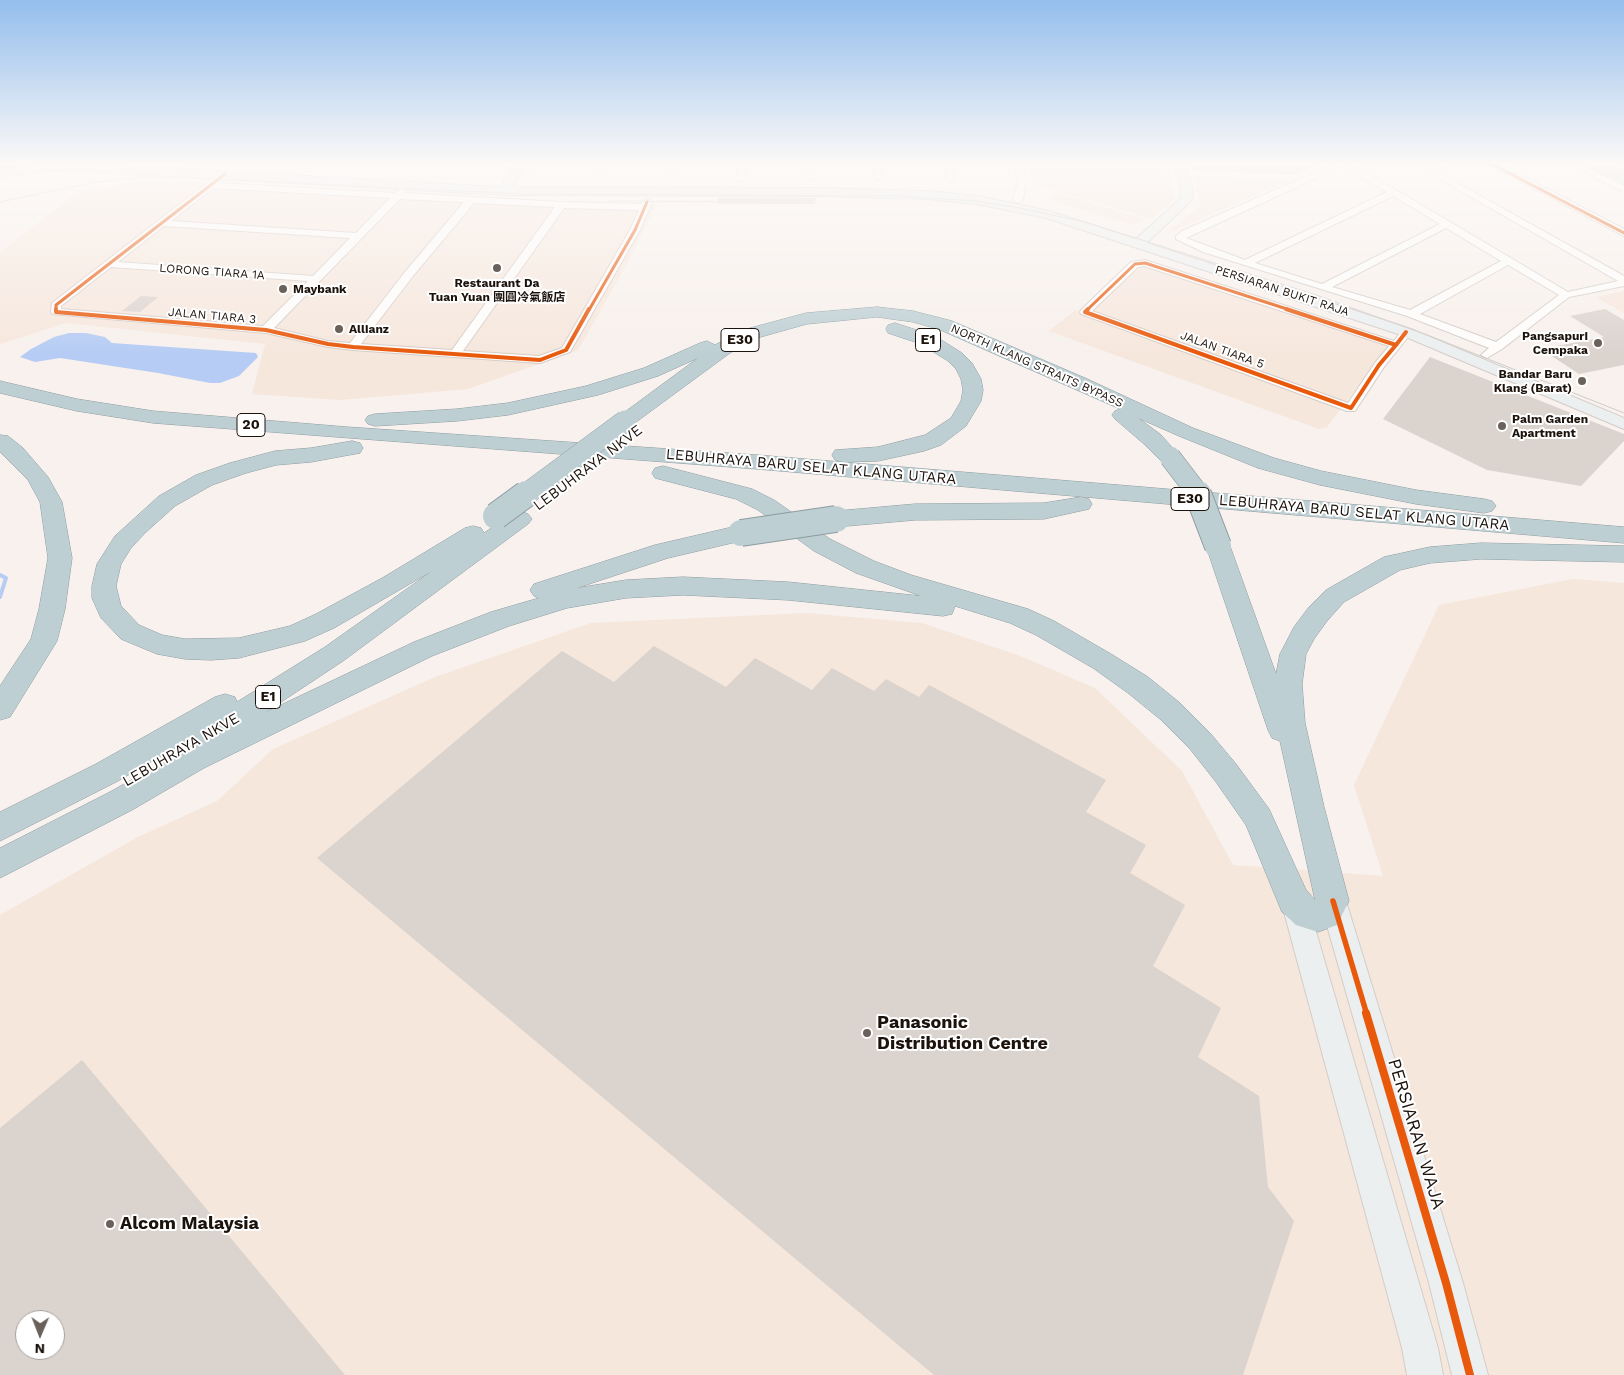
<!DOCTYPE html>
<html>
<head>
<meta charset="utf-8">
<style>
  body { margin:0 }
  #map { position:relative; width:1624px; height:1375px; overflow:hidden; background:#f8f1ed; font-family:"Work Sans",sans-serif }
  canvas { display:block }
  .north { position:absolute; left:15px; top:1310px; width:50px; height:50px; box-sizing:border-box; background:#fff; border:1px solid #a5a19e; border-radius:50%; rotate:181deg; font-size:14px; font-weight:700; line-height:20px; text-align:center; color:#1d130d }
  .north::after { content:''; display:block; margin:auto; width:18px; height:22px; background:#6a615b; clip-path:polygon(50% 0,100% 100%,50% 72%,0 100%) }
</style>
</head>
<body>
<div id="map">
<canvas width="1624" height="1375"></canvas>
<div class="north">N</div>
</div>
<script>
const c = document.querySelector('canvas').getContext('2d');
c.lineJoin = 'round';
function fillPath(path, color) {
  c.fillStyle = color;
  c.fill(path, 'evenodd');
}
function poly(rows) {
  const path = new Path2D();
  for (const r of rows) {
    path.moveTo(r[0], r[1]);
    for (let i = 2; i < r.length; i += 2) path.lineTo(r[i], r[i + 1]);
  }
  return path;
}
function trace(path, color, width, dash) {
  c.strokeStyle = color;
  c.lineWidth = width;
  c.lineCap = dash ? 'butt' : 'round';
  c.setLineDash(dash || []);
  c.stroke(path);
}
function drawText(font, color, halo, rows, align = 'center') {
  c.font = font + ' "Work Sans","Noto Sans SC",sans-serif';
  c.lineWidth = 4;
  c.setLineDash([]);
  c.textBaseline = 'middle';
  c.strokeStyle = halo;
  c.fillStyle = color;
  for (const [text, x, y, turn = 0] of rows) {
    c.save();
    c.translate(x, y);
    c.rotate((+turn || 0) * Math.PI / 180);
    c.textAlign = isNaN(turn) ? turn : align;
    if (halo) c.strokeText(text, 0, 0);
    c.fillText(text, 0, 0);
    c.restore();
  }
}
const built = poly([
  [1025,162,1165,162,1176,198,1152,219,1033,184],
  [1193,175,1292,179,1171,232,1167,232,1200,206],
  [205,182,480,197,551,203,656,205,631,257,578,350,468,389,339,400,252,394,265,344,66,323,0,344,0,252,75,194,128,183],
  [1055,192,1145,219,1138,224,1126,223,1047,199],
  [1145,265,1390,345,1327,427,1319,429,1049,331,1075,310,1086,314,1137,266],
  [1624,291,1624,313,1595,297],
  [1573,579,1624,583,1624,1375,0,1375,0,915,138,837,217,801,273,749,435,677,591,623,806,613,922,623,1018,655,1095,688,1182,771,1233,865,1383,876,1354,785,1439,605],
  [25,1320,55,1320,55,1350,25,1350]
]);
const green = poly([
  [1189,162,1326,162,1294,175,1192,170],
  [1572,162,1599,162,1624,171,1624,187]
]);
const water = poly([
  [69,333,86,333,105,337,112,343,256,353,258,357,239,376,220,383,210,383,158,373,60,358,35,362,20,357,31,349,54,337]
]);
const stream = poly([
  [0,575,6,578,0,597]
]);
const building = poly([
  [718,198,816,198,815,204,717,204],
  [141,296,158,297,140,312,122,311],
  [1605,309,1624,320,1624,365,1579,374,1541,349,1604,337,1570,316],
  [1430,357,1624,434,1624,441,1581,486,1487,470,1383,419],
  [654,646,726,687,755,658,812,690,832,668,874,691,886,679,919,697,929,685,1106,780,1086,812,1146,845,1130,873,1185,905,1153,966,1221,1008,1198,1057,1259,1096,1268,1187,1294,1221,1243,1375,934,1375,317,858,562,651,614,682],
  [82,1060,345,1375,0,1375,0,1128],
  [25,1320,55,1320,55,1350,25,1350]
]);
const street = poly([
  [533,162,541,162,536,171,533,172,529,169,533,162],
  [598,162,606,162,602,172,595,170,598,162],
  [670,162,678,162,675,171,668,169,670,162],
  [739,162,747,162,744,179,740,182,736,179,739,162],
  [807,162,815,162,813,180,807,180,806,178,807,162],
  [873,162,881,162,881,179,878,180,874,177,873,162],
  [945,162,953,162,954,181,951,182,947,179,945,162],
  [1013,162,1021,162,1026,181,1023,200,1018,203,1013,200,1018,181,1013,162],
  [1338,162,1349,162,1568,292,1618,281,1410,162,1421,162,1427,166,1445,162,1463,162,1434,170,1624,276,1624,286,1569,297,1502,349,1487,358,1481,355,1489,348,1407,316,1203,252,1176,239,1176,236,1182,231,1338,162],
  [1343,166,1387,192,1245,260,1186,238,1343,166],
  [1393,196,1440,224,1322,284,1255,263,1393,196],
  [1446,228,1501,261,1410,310,1332,287,1446,228],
  [1508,265,1559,295,1496,342,1420,314,1508,265],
  [1484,162,1495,162,1624,229,1624,236,1484,162],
  [1564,162,1575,162,1624,186,1624,192,1564,162],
  [225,171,229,174,219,183,395,193,401,189,404,190,405,193,561,202,641,204,644,200,647,199,652,202,640,230,570,352,540,363,353,350,328,347,266,333,52,314,51,312,52,303,207,183,225,171],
  [213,188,390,198,356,233,171,221,213,188],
  [400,199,464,202,405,272,350,343,328,341,274,328,400,199],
  [474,203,555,207,452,350,361,344,413,276,474,203],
  [564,208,639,210,630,230,562,348,539,356,463,351,564,208],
  [164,226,350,238,313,276,118,262,164,226],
  [111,267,308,281,263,326,61,309,61,306,111,267],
  [1145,260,1394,341,1402,330,1410,330,1412,332,1384,367,1355,411,1347,411,1081,314,1080,312,1081,310,1131,262,1145,260],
  [1144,266,1389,346,1375,363,1348,403,1092,311,1138,267,1144,266]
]);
const secondary = poly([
  [58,162,501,187,515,162,527,162,513,187,815,188,928,191,977,196,1049,211,1136,239,1181,198,1179,181,1173,162,1185,162,1191,181,1193,199,1147,243,1411,329,1624,418,1624,429,1401,335,1046,218,977,204,928,199,815,196,505,195,58,170,0,177,0,169,58,162],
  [1603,162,1624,163,1624,171,1605,165,1603,162],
  [1294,889,1303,892,1307,901,1438,1348,1443,1375,1407,1375,1402,1348,1281,901,1285,892,1294,889],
  [1333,889,1342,892,1346,901,1463,1283,1488,1375,1452,1375,1429,1283,1320,901,1324,892,1333,889]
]);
const highway = poly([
  [0,162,33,162,26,166,0,170,0,162],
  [877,307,913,311,952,321,1085,378,1193,428,1274,458,1321,471,1416,490,1484,499,1492,501,1496,506,1492,511,1484,513,1416,504,1320,485,1258,468,1179,436,1138,418,1160,434,1181,457,1178,462,1170,464,1162,462,1144,444,1115,419,1112,415,1115,411,1120,409,938,329,913,322,877,317,807,324,757,338,730,353,632,425,625,427,618,425,615,421,618,417,698,358,658,376,598,395,508,415,457,421,375,426,368,424,365,420,368,416,375,414,457,409,508,403,586,386,644,368,700,343,707,341,715,345,743,330,806,313,877,307],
  [895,323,935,336,962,353,972,363,981,379,983,390,981,401,966,426,941,445,924,451,878,461,843,462,835,460,832,455,835,450,878,447,925,435,951,418,961,401,963,390,961,379,956,369,948,361,921,344,888,333,886,329,888,325,895,323],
  [0,381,77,399,153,411,347,427,757,455,1624,527,1624,543,757,469,153,423,77,411,0,393,0,381],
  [0,435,8,436,23,448,48,477,62,502,72,558,65,609,57,641,10,717,0,720,0,686,31,639,39,609,48,558,40,502,28,480,0,452,0,435],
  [352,441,360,443,363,448,360,453,311,462,276,465,246,473,212,485,175,506,145,533,131,548,121,564,116,586,121,606,139,625,162,635,185,639,239,638,290,626,316,614,384,577,465,528,473,526,481,528,484,533,512,514,520,511,528,514,532,519,528,524,343,661,266,712,414,642,491,612,539,598,534,596,530,590,534,584,655,545,741,525,749,527,753,533,749,539,668,558,577,588,626,580,683,577,788,582,921,596,856,573,814,551,758,510,736,499,655,478,652,473,655,468,663,466,752,489,774,500,830,539,874,561,911,575,1028,609,1054,621,1111,654,1148,677,1180,703,1210,733,1236,764,1269,809,1306,890,1315,900,1280,741,1272,738,1268,730,1206,546,1210,540,1218,538,1226,540,1230,546,1276,674,1280,654,1294,627,1309,607,1326,590,1384,557,1430,547,1481,543,1624,546,1624,562,1481,559,1430,563,1400,570,1344,602,1327,621,1314,639,1306,654,1302,684,1305,723,1324,807,1349,901,1337,925,1318,932,1296,925,1282,912,1246,825,1216,782,1190,749,1160,719,1128,693,1093,668,1036,635,1010,623,955,606,952,614,943,616,788,600,683,595,626,598,567,608,509,626,432,656,204,768,132,810,0,878,0,848,110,792,199,742,196,736,116,782,0,841,0,812,96,764,215,697,225,694,235,697,237,702,325,647,432,571,334,628,305,641,239,658,211,660,185,659,157,654,121,639,101,618,92,598,92,586,97,564,115,536,159,496,196,475,230,463,275,451,311,448,352,441],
  [1081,497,1089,499,1092,504,1089,509,1044,519,915,520,836,527,828,524,824,519,828,514,836,511,915,504,1044,503,1081,497]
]);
const tram = poly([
  [609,201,799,202],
  [0,202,96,182,149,176,525,194,901,196,974,201,1015,207,1085,222,1316,295,1430,336,1624,413]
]);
const highwayBridgeFar1 = poly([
  [1170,457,1199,495],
  [525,495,625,421]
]);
const highwayBridge = poly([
  [1198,494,1218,546],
  [496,516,526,494],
  [741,533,836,519]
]);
const cyclewayFar3 = poly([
  [1488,162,1624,233],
  [56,310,56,305,225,174],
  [589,310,635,230,647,202],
  [1087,310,1135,264,1145,263,1290,310]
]);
const cyclewayFar2 = poly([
  [56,309,56,312,266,330,328,344,353,347,540,360,566,350,589,309],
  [1088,309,1085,312,1351,408,1379,365,1396,345],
  [1286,309,1396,345],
  [1396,345,1406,332]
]);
const cyclewayFar1 = poly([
  [1333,901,1367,1015]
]);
const cycleway = poly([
  [1366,1013,1446,1283,1470,1375]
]);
const markers = [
  [497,268,5,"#6a615b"],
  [283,289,5,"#6a615b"],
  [339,329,5,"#6a615b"],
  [1598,343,5,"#6a615b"],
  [1582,381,5,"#6a615b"],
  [1502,426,5,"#6a615b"],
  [867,1033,5,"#6a615b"],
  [110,1224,5,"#6a615b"]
];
const farStreetnames = [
  ["LORONG TIARA 1A",212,272,4],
  ["PERSIARAN BUKIT RAJA",1282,291,18],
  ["JALAN TIARA 3",212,316,5],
  ["JALAN TIARA 5",1222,350,20],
  ["NORTH KLANG STRAITS BYPASS",1037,366,24]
];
const farPoinames = [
  ["Restaurant Da",497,283,"center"],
  ["Tuan Yuan 團圓冷氣飯店",497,297,"center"],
  ["Maybank",293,289],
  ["Allianz",349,329],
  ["Pangsapuri",1588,336,"right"],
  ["Cempaka",1588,350,"right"],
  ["Bandar Baru",1572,374,"right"],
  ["Klang (Barat)",1572,388,"right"],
  ["Palm Garden",1512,419],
  ["Apartment",1512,433]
];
const shields = [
  [740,340,38],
  [928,340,25],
  [251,425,28],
  [1190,499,38],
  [268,697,25]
];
const shieldNames = [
  ["E30",740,340],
  ["E1",928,340],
  ["20",251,425],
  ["E30",1190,499],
  ["E1",268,697]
];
const streetNames = [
  ["LEBUHRAYA BARU SELAT KLANG UTARA",811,467,5],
  ["LEBUHRAYA NKVE",588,468,-37],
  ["LEBUHRAYA BARU SELAT KLANG UTARA",1364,513,5],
  ["LEBUHRAYA NKVE",181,750,-30]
];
const nearPoinames = [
  ["Panasonic",877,1023],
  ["Distribution Centre",877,1044],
  ["Alcom Malaysia",120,1224]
];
const nearStreetnames = [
  ["PERSIARAN WAJA",1416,1134,73]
];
fillPath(built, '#f6e7dd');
fillPath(green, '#ceddc3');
fillPath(water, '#b6ccf4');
trace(stream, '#b6ccf4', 4);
fillPath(building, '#dbd3ce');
trace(street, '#d4ccc7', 2);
trace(secondary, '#d4ccc7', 2);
trace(highway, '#8c9ca0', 1);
fillPath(street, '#fefdfc');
fillPath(secondary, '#ebeff0');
fillPath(highway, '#becfd4');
trace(tram, '#ceccca', 1);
trace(highwayBridgeFar1, '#8c9ca0', 22, []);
trace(highwayBridge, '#8c9ca0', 28, []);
trace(highwayBridgeFar1, '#becfd4', 21);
trace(highwayBridge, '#becfd4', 26);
trace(cyclewayFar3, '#e8590c', 3);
trace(cyclewayFar2, '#e8590c', 4);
trace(cyclewayFar1, '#e8590c', 5.5);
trace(cycleway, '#e8590c', 8);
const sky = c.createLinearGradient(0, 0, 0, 355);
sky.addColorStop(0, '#94beed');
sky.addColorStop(0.46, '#fcf9f7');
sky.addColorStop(1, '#fcf9f700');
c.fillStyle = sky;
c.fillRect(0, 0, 1624, 355);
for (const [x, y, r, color] of markers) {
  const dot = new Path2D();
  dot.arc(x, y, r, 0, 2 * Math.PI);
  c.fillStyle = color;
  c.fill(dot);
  trace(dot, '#fff', 2);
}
drawText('12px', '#1d130d', '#fff', farStreetnames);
drawText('bold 12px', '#1d130d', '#fff', farPoinames, 'left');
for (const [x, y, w] of shields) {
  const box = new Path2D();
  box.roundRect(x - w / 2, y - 11.5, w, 23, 4);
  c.fillStyle = '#fff';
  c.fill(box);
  trace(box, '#1d130d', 1);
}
drawText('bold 14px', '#1d130d', null, shieldNames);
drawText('15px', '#1d130d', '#fff', streetNames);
drawText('bold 18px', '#1d130d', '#fff', nearPoinames, 'left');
drawText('18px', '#1d130d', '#fff', nearStreetnames);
</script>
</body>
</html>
